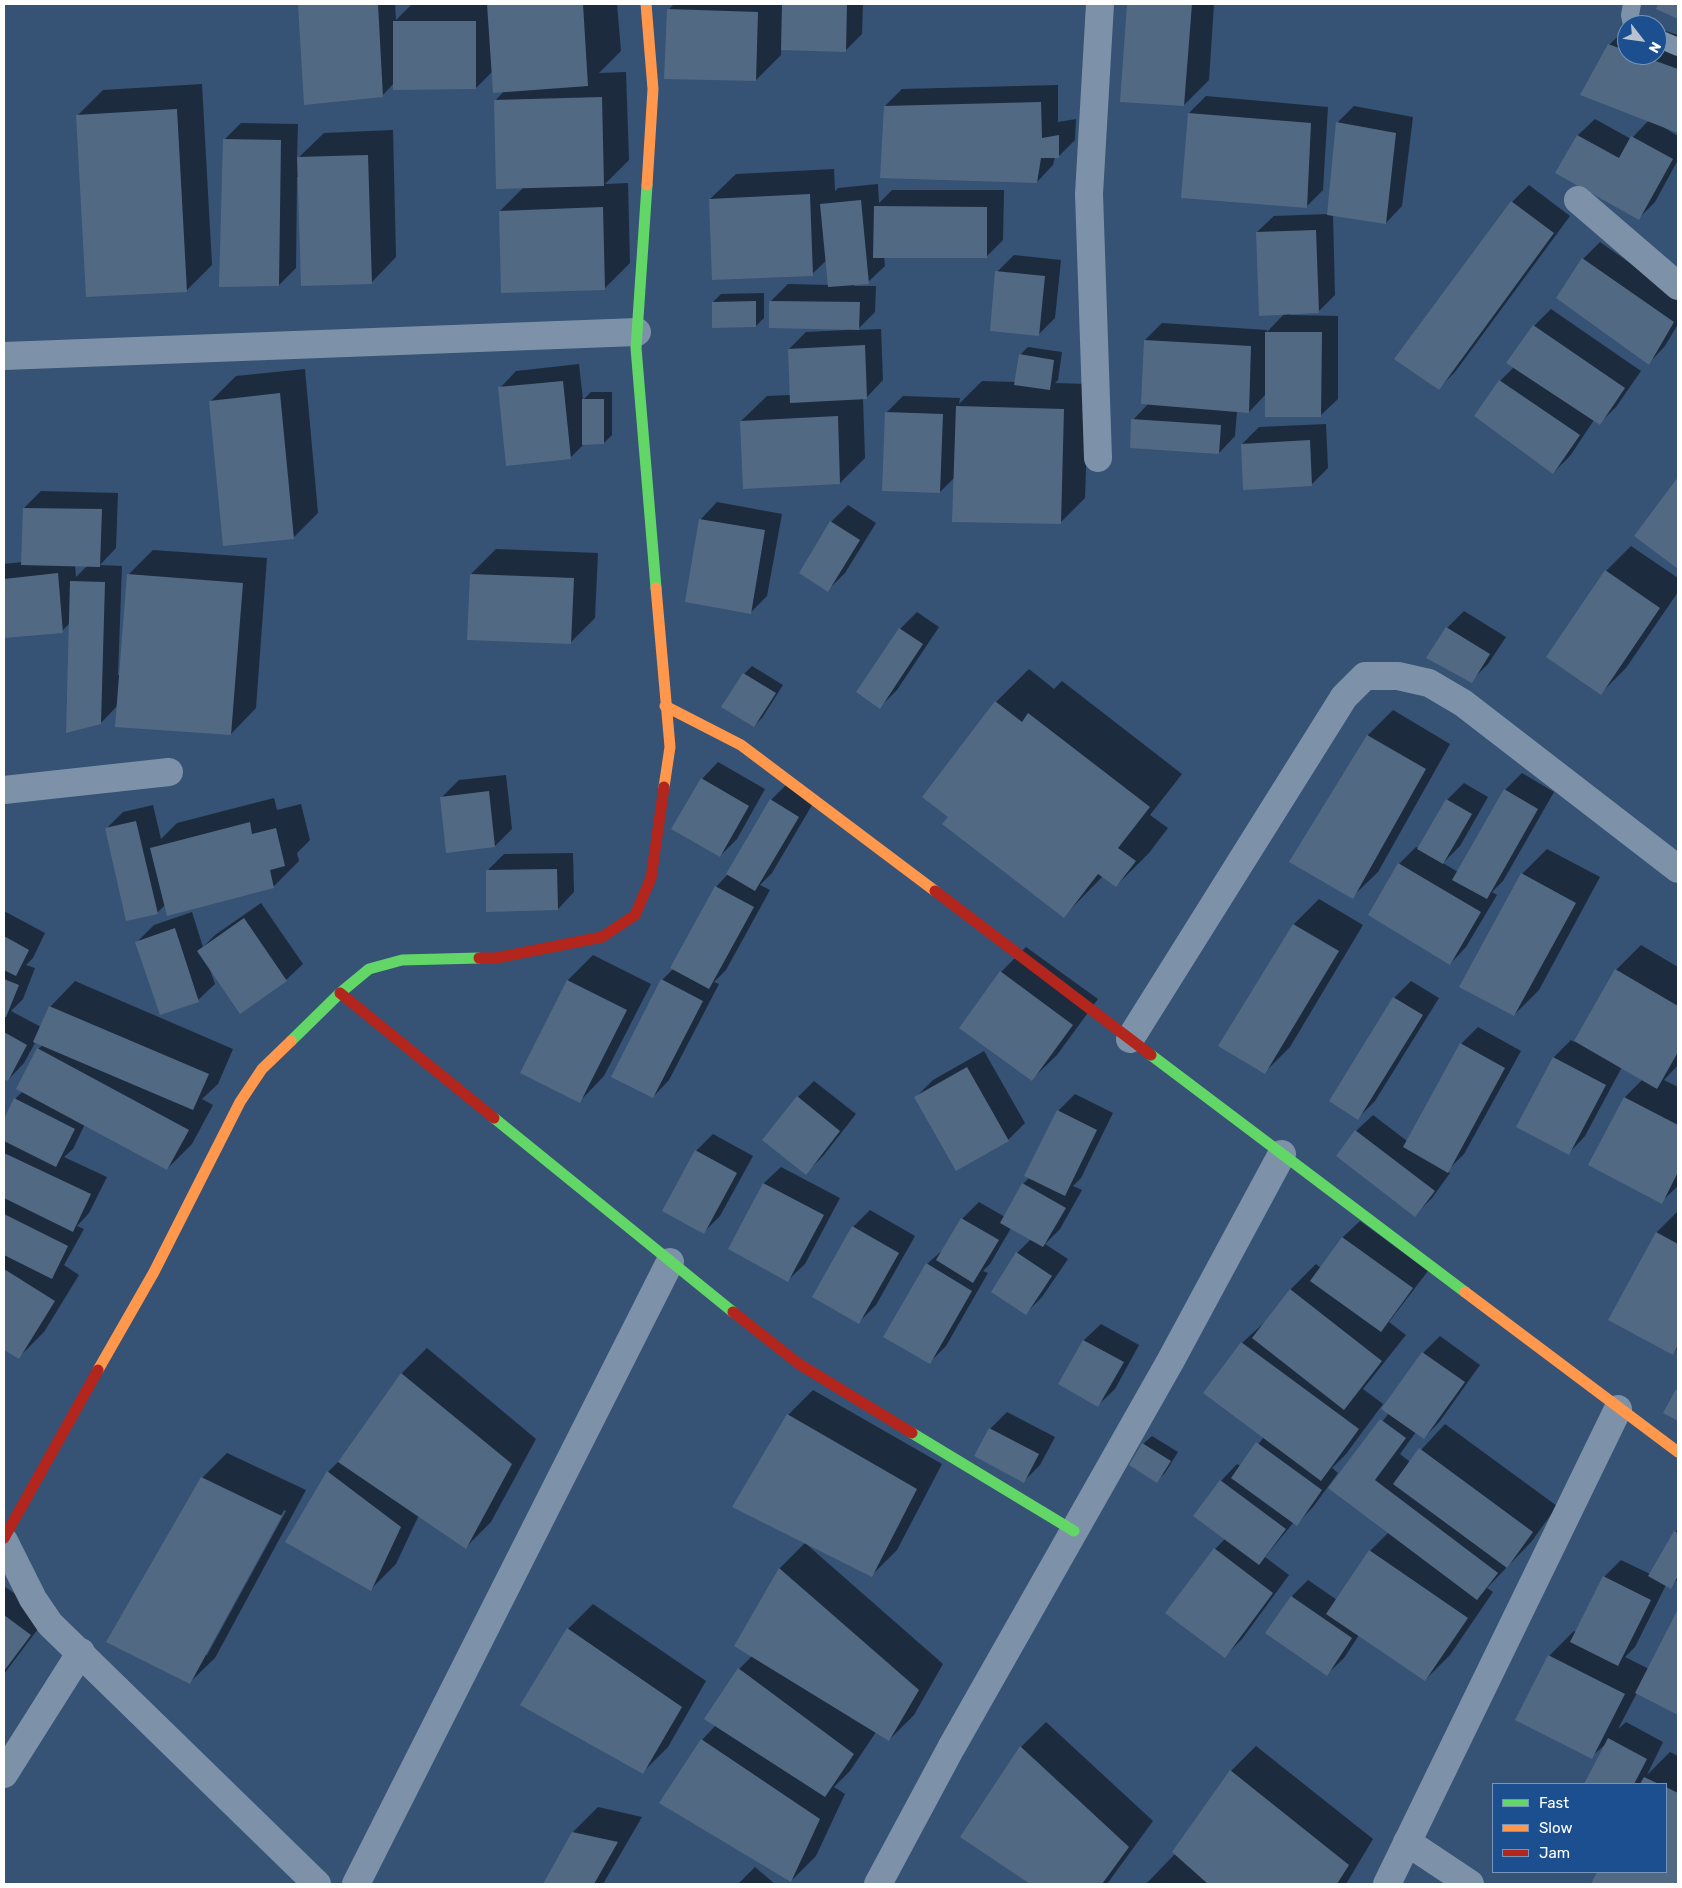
<!DOCTYPE html>
<html>
<head>
<meta charset="utf-8">
<style>
  body { margin:0 }
  #map { position:relative; width:1682px; height:1888px; overflow:hidden; background:#365274; font-family:Rubik,sans-serif }
  canvas { display:block }
  .frame { position:absolute; inset:0; border:5px solid #fff; pointer-events:none }
  .legend { position:absolute; left:1492px; top:1783px; width:175px; height:90px; box-sizing:border-box; background:#1b4f8f; border:1px solid #7695bc; margin:0; padding:6px 9px; list-style:none; font-size:15px; color:#fff }
  .legend li { display:flex; align-items:center; gap:10px; height:25px }
  .legend b { width:25px; border:1px solid #7695bc }
  .north { position:absolute; left:1617px; top:15px; width:50px; height:50px; box-sizing:border-box; background:#1b4f8f; border:1px solid #7695bc; border-radius:50%; rotate:120deg; font-size:14px; font-weight:700; line-height:20px; text-align:center; color:#fff }
  .north::after { content:''; display:block; margin:auto; width:18px; height:22px; background:#b9c2ce; clip-path:polygon(50% 0,100% 100%,50% 72%,0 100%) }
</style>
</head>
<body>
<div id="map">
<canvas width="1682" height="1888"></canvas>
<div class="frame"></div>
<ul class="legend">
<li><b style="height:6px;background:#63d668"></b>Fast</li>
<li><b style="height:6px;background:#ff974d"></b>Slow</li>
<li><b style="height:6px;background:#b3261e"></b>Jam</li>
</ul>
<div class="north">N</div>
</div>
<script>
const c = document.querySelector('canvas').getContext('2d');
c.lineJoin = 'round';
function fillPath(path, color) {
  c.fillStyle = color;
  c.fill(path, 'evenodd');
}
function poly(rows) {
  const path = new Path2D();
  for (const r of rows) {
    path.moveTo(r[0], r[1]);
    for (let i = 2; i < r.length; i += 2) path.lineTo(r[i], r[i + 1]);
  }
  return path;
}
function trace(path, color, width, dash) {
  c.strokeStyle = color;
  c.lineWidth = width;
  c.lineCap = dash ? 'butt' : 'round';
  c.setLineDash(dash || []);
  c.stroke(path);
}
const shadow = poly([
  [300,4,395,4,396,20,411,5,617,4,621,51,599,73,626,72,629,160,605,184,628,183,630,263,605,288,500,211,524,187,495,101,505,90,493,71,476,88,394,83,382,96,305,104],
  [674,4,863,4,862,34,845,51,781,49,781,55,756,80,668,10],
  [1129,4,1214,4,1209,80,1184,105,1122,101],
  [1634,20,1649,25,1629,25],
  [1627,27,1627,55,1657,55,1657,28,1678,35,1678,132,1663,127,1678,136,1678,160,1655,202,1638,219,1557,173,1578,135,1595,119,1631,139,1649,120,1609,45],
  [202,84,212,265,187,290,88,296,78,115,103,90],
  [1058,85,1058,122,1076,119,1075,140,1058,157,1055,157,1053,165,1037,182,885,106,902,89],
  [1206,96,1328,107,1323,190,1306,207,1189,113],
  [1354,106,1413,117,1402,206,1386,223,1333,215,1335,295,1318,312,1291,313,1291,315,1338,316,1338,399,1321,415,1266,394,1249,412,1237,411,1235,436,1219,453,1133,420,1149,403,1145,340,1162,323,1267,330,1267,332,1285,313,1257,232,1274,216,1328,214,1337,123],
  [241,123,298,124,297,159,324,133,393,130,396,257,371,283,299,177,297,177,296,268,279,285,224,140],
  [834,169,835,191,838,188,878,184,879,203,892,190,1004,190,1003,240,986,257,884,257,885,266,868,282,854,284,854,286,876,286,875,312,857,330,881,329,883,380,867,397,863,398,865,458,840,483,741,421,767,396,791,395,789,349,806,332,847,330,846,328,771,301,788,284,829,285,827,260,812,274,710,199,736,174],
  [1529,185,1570,216,1455,372,1438,389,1396,359,1512,202],
  [1600,242,1678,297,1678,324,1665,346,1649,363,1583,259],
  [1014,255,1061,260,1055,318,1039,334,997,272],
  [764,293,764,318,756,326,713,302,721,294],
  [1551,309,1641,371,1616,407,1599,424,1594,420,1570,456,1553,473,1500,381,1514,367,1508,362,1534,326],
  [1028,347,1062,352,1058,380,1055,383,1089,384,1085,498,1060,523,955,477,940,492,886,413,903,396,960,398,959,404,982,381,1016,382,1020,355],
  [579,364,583,400,591,392,612,392,612,435,604,443,585,443,570,458,500,388,516,371],
  [305,369,318,513,293,538,211,401,236,376],
  [1326,424,1328,468,1312,484,1242,444,1259,427],
  [1678,479,1678,568,1636,536],
  [41,491,118,493,116,548,100,565,122,566,118,675,121,675,128,575,153,550,267,558,256,708,231,734,118,705,101,723,70,623,62,631,4,637,4,564,22,562,24,508],
  [75,565,88,565,76,577],
  [717,502,782,514,767,596,750,613,686,601,701,519],
  [848,505,876,523,845,573,828,590,831,522],
  [1631,546,1678,578,1678,592,1626,668,1601,693,1606,571],
  [496,549,598,553,595,618,570,643,471,574],
  [1464,611,1506,637,1488,664,1471,681,1447,628],
  [917,612,939,627,897,690,880,707,900,629],
  [752,666,783,685,762,718,754,726,744,674],
  [1029,669,1054,689,1062,681,1182,774,1150,815,1168,828,1149,853,1116,886,1103,876,1064,916,949,816,996,702],
  [1393,710,1450,744,1378,872,1352,897,1368,735],
  [718,762,765,789,737,839,720,856,702,779],
  [1522,773,1554,792,1503,881,1492,892,1497,895,1466,947,1450,964,1370,914,1399,864,1416,847,1419,848,1447,800,1464,783,1488,797,1460,846,1443,863,1458,872,1505,790],
  [506,775,512,829,495,846,442,797,459,780],
  [788,783,815,800,772,873,760,885,770,890,726,970,714,982,719,984,669,1080,653,1097,662,980,674,968,716,887,728,874,771,800],
  [274,798,277,810,301,804,310,840,297,853,299,861,274,886,168,914,166,904,157,913,106,829,123,812,153,805,161,839,177,823],
  [1547,849,1600,877,1539,990,1514,1015,1522,874],
  [573,853,574,892,558,909,487,871,504,854],
  [1319,899,1363,925,1290,1047,1265,1072,1220,1045,1294,924],
  [261,903,303,964,286,980,210,970,215,984,198,1000,137,942,154,925,192,912,203,947,215,935],
  [4,911,45,933,33,958,26,965,35,968,23,999,11,1011,41,1027,50,1007,75,981,233,1049,218,1084,202,1099,213,1105,192,1144,167,1169,85,1124,73,1149,64,1157,107,1177,89,1213,77,1226,84,1229,64,1265,79,1275,44,1332,19,1357,4,1348,4,1122,15,1099,23,1091,38,1049,43,1045,36,1041,24,1063,8,1080,4,1078],
  [1641,945,1678,967,1678,1065,1664,1080,1678,1087,1678,1186,1661,1202,1589,1164,1625,1097,1643,1079,1622,1067,1585,1136,1569,1153,1518,1126,1554,1057,1571,1040,1574,1042,1616,970],
  [1026,947,1098,999,1057,1055,1031,1080,1001,972],
  [593,955,651,984,604,1076,579,1102,522,1072,568,980],
  [1411,981,1439,998,1375,1101,1358,1118,1394,998],
  [1478,1027,1521,1051,1464,1154,1447,1171,1450,1173,1432,1198,1415,1215,1356,1131,1373,1115,1407,1141,1461,1044],
  [984,1051,1025,1123,1008,1140,916,1097,933,1080],
  [814,1081,856,1114,823,1156,806,1173,798,1097],
  [1075,1094,1113,1113,1081,1178,1073,1186,1082,1190,1060,1229,1045,1244,1068,1259,1042,1297,1026,1313,1017,1253,1031,1239,1011,1228,990,1264,983,1271,988,1273,946,1346,929,1363,927,1264,945,1248,962,1219,979,1202,1005,1217,1023,1184,1029,1178,1026,1176,1058,1111],
  [713,1134,753,1156,720,1216,704,1232,696,1151],
  [781,1167,840,1198,805,1264,788,1280,729,1249,764,1183],
  [870,1210,915,1236,876,1305,859,1322,853,1227],
  [1678,1211,1678,1348,1672,1354,1609,1319,1657,1232],
  [1360,1221,1428,1271,1389,1322,1406,1335,1363,1389,1383,1404,1346,1454,1332,1468,1338,1473,1313,1507,1297,1524,1294,1522,1265,1557,1289,1575,1242,1639,1225,1656,1215,1549,1225,1539,1221,1481,1237,1464,1241,1466,1264,1437,1242,1343,1268,1319,1291,1289,1316,1264,1321,1268,1343,1237],
  [1101,1324,1139,1345,1115,1389,1098,1405,1060,1384,1084,1340],
  [1440,1336,1480,1365,1440,1421,1424,1438,1416,1432,1400,1454,1410,1462,1445,1424,1557,1506,1532,1541,1487,1588,1493,1592,1450,1655,1425,1680,1359,1635,1344,1658,1327,1674,1292,1596,1308,1580,1337,1600,1370,1551,1389,1532,1330,1488,1389,1413,1383,1409,1423,1353],
  [427,1348,536,1439,491,1522,466,1547,419,1515,396,1564,371,1589,328,1472,344,1456,402,1373],
  [813,1390,942,1464,897,1550,871,1576,788,1415],
  [1007,1412,1055,1437,1040,1465,1024,1481,990,1429],
  [1152,1436,1178,1452,1165,1473,1157,1481,1131,1465,1143,1444],
  [227,1453,306,1490,215,1658,189,1683,202,1478],
  [284,1510,286,1511,207,1655,204,1655],
  [1678,1528,1678,1579,1670,1587,1666,1585,1635,1647,1625,1657,1649,1669,1678,1612,1678,1714,1637,1693,1618,1729,1626,1722,1663,1742,1647,1775,1670,1752,1678,1756,1678,1884,1592,1884,1598,1872,1666,1872,1666,1784,1585,1784,1607,1743,1591,1757,1549,1656,1574,1631,1577,1632,1604,1577,1621,1560,1650,1574],
  [805,1543,943,1664,914,1715,889,1740,876,1732,850,1771,834,1787,845,1794,816,1856,791,1881,702,1740,716,1725,739,1669,752,1656,735,1645,780,1568],
  [4,1586,47,1617,4,1674],
  [593,1604,706,1681,668,1747,643,1772,568,1629],
  [1046,1722,1153,1821,1107,1884,1033,1884,962,1837,1021,1747],
  [1256,1746,1373,1839,1346,1884,1146,1884,1175,1854,1231,1771],
  [598,1807,642,1817,603,1884,545,1884,573,1832],
  [755,1867,775,1884,738,1884]
]);
const building = poly([
  [298,4,378,4,383,97,304,105],
  [487,4,583,4,588,86,493,93],
  [782,4,847,4,846,52,781,50],
  [1127,4,1192,4,1184,106,1120,102],
  [1658,4,1678,4,1678,19,1656,9],
  [667,9,758,12,756,81,664,79],
  [393,21,476,21,476,89,393,90],
  [1608,44,1627,51,1627,55,1639,55,1678,69,1678,133,1580,95],
  [602,97,604,186,496,189,494,100],
  [1041,102,1042,138,1059,135,1059,158,1041,158,1037,183,880,178,884,106],
  [177,109,187,292,86,297,76,115],
  [1188,113,1311,123,1307,208,1181,198],
  [1336,122,1396,133,1386,224,1327,215],
  [1577,135,1619,158,1631,136,1673,159,1639,220,1555,173],
  [223,139,281,140,279,286,219,287],
  [368,155,372,284,301,286,297,157],
  [810,194,813,276,712,280,709,199],
  [861,200,869,284,828,287,820,204],
  [1511,201,1554,233,1439,390,1394,359],
  [874,206,987,207,987,258,873,258],
  [603,207,605,290,501,293,499,211],
  [1316,230,1319,313,1259,316,1256,232],
  [1582,258,1674,322,1649,365,1556,298],
  [995,271,1045,276,1039,336,990,331],
  [756,301,756,327,712,328,712,302],
  [769,301,860,302,859,330,769,328],
  [1533,325,1625,388,1600,425,1506,363],
  [1265,332,1322,332,1321,417,1265,417],
  [1144,340,1251,346,1249,413,1141,404],
  [865,345,867,399,790,403,788,349],
  [1019,354,1054,360,1050,390,1014,385],
  [1499,380,1580,435,1553,474,1474,416],
  [563,381,571,459,506,466,498,387],
  [280,393,294,539,223,546,209,401],
  [582,399,604,399,604,444,582,445],
  [956,406,1064,409,1061,524,952,522],
  [885,412,943,414,940,493,882,491],
  [838,416,840,484,743,489,740,421],
  [1131,419,1221,425,1219,454,1130,448],
  [1310,440,1312,486,1243,490,1241,444],
  [1678,477,1678,569,1634,536],
  [23,508,102,509,100,567,21,565],
  [699,519,765,530,751,614,685,602],
  [830,521,860,540,828,592,799,573],
  [1605,570,1660,608,1601,695,1546,657],
  [58,573,63,633,4,638,4,579],
  [127,574,243,583,231,735,115,727],
  [470,574,574,578,571,644,467,640],
  [70,581,105,582,101,724,66,733],
  [1446,627,1490,654,1472,683,1426,658],
  [899,628,923,644,880,709,856,692],
  [743,673,776,693,754,727,721,707],
  [995,701,1022,722,1028,713,1150,807,1118,848,1136,861,1116,887,1098,874,1064,918,942,824,948,817,922,797],
  [1367,735,1426,769,1353,899,1289,862],
  [701,778,749,806,720,857,671,829],
  [1504,789,1538,809,1487,899,1452,880],
  [489,791,495,847,446,853,440,797],
  [770,799,799,817,755,891,726,874],
  [1446,799,1472,814,1443,864,1417,849],
  [136,821,158,914,126,921,105,828],
  [250,822,252,834,276,828,285,866,270,870,274,888,167,916,150,848],
  [1398,863,1481,912,1450,965,1368,915],
  [557,869,558,910,486,912,486,870],
  [1521,873,1576,903,1514,1016,1459,987],
  [715,886,754,907,709,989,670,968],
  [244,918,287,981,240,1014,197,951],
  [1293,924,1339,951,1265,1074,1218,1046],
  [175,928,199,1002,160,1015,135,942],
  [4,936,29,950,16,976,4,970],
  [1615,969,1678,1006,1678,1052,1657,1089,1574,1041],
  [1000,971,1073,1025,1032,1081,959,1028],
  [4,979,19,985,6,1017,4,1017],
  [661,979,703,1001,653,1098,611,1077],
  [567,980,627,1010,580,1103,520,1073],
  [1393,997,1423,1015,1358,1120,1329,1101],
  [49,1006,209,1074,193,1110,33,1042],
  [4,1032,27,1045,8,1081,4,1079],
  [1460,1043,1505,1068,1448,1173,1403,1147],
  [37,1048,189,1130,167,1170,16,1089],
  [1553,1057,1606,1085,1569,1155,1516,1127],
  [967,1067,1009,1141,956,1171,914,1097],
  [797,1096,840,1131,806,1175,762,1140],
  [1624,1097,1678,1125,1678,1172,1662,1204,1588,1165],
  [14,1098,75,1129,56,1167,4,1141,4,1119],
  [1057,1110,1097,1130,1065,1196,1024,1176],
  [1355,1130,1435,1191,1415,1217,1336,1156],
  [695,1150,737,1173,704,1234,662,1211],
  [4,1153,91,1194,73,1232,4,1198],
  [763,1183,824,1215,788,1282,728,1249],
  [1022,1183,1066,1208,1043,1247,1000,1223],
  [4,1214,68,1246,52,1279,4,1255],
  [961,1218,999,1240,973,1283,936,1260],
  [852,1226,899,1253,859,1324,812,1297],
  [1656,1232,1678,1244,1678,1345,1673,1355,1608,1320],
  [1342,1237,1413,1288,1381,1332,1310,1281],
  [1016,1252,1052,1276,1026,1315,991,1292],
  [926,1263,972,1291,930,1364,883,1337],
  [4,1269,55,1301,19,1359,4,1350],
  [1290,1289,1382,1361,1344,1410,1252,1338],
  [1083,1340,1124,1362,1098,1407,1058,1384],
  [1241,1342,1359,1429,1321,1481,1203,1393],
  [1422,1352,1465,1382,1424,1439,1381,1409],
  [401,1373,512,1464,466,1549,338,1462],
  [1676,1389,1678,1391,1678,1421,1663,1413],
  [787,1414,917,1489,872,1577,732,1507],
  [1380,1419,1406,1438,1375,1480,1498,1573,1477,1600,1328,1488],
  [989,1428,1039,1454,1024,1483,974,1456],
  [1256,1442,1322,1490,1297,1526,1231,1478],
  [1142,1443,1171,1461,1157,1483,1129,1465],
  [1419,1448,1533,1532,1507,1568,1393,1484],
  [327,1471,401,1527,371,1591,285,1542],
  [201,1477,282,1516,190,1684,106,1642],
  [1220,1480,1286,1529,1259,1565,1193,1516],
  [1674,1531,1678,1533,1678,1576,1671,1589,1648,1576],
  [1214,1548,1273,1593,1225,1658,1165,1613],
  [1369,1550,1468,1618,1425,1681,1326,1614],
  [779,1568,919,1690,889,1741,734,1646],
  [1603,1576,1651,1600,1618,1666,1570,1642],
  [1291,1596,1352,1638,1327,1676,1265,1633],
  [1678,1609,1678,1715,1635,1693],
  [4,1615,31,1635,4,1671],
  [567,1628,682,1707,643,1774,520,1705],
  [1548,1655,1625,1694,1592,1759,1515,1720],
  [738,1668,854,1754,825,1797,704,1719],
  [1608,1738,1647,1759,1634,1784,1584,1784],
  [701,1739,820,1819,791,1882,659,1803],
  [1020,1746,1129,1847,1102,1884,1030,1884,960,1837],
  [1230,1770,1349,1865,1337,1884,1208,1884,1172,1852],
  [1644,1777,1659,1784,1640,1784],
  [1666,1787,1678,1793,1678,1884,1591,1884,1597,1872,1666,1872],
  [572,1832,618,1842,594,1884,543,1884]
]);
const lane = poly([
  [1632,25,1630,15,1632,4],
  [1657,38,1678,47]
]);
const street = poly([
  [1578,200,1678,286],
  [4,356,637,332],
  [1098,458,1089,194,1100,4],
  [4,790,169,772],
  [1130,1039,1344,697,1365,676,1398,676,1429,683,1463,703,1678,869],
  [4,1541,33,1599,50,1624,317,1884],
  [4,1774,81,1652],
  [1407,1842,1470,1884],
  [356,1884,670,1262],
  [878,1884,951,1748,1171,1360,1282,1154],
  [1387,1884,1618,1409]
]);
const fast = poly([
  [647,185,636,348,656,588],
  [291,1041,340,993,369,969,402,960,479,958],
  [1151,1055,1465,1292],
  [494,1118,733,1312],
  [912,1433,1074,1531]
]);
const slow = poly([
  [646,4,653,89,647,185],
  [656,588,670,747,664,787],
  [665,706,741,745,935,891],
  [1465,1292,1678,1452],
  [98,1370,154,1272,240,1102,262,1069,291,1041]
]);
const jam = poly([
  [935,891,1151,1055],
  [479,958,496,958,602,937,635,915,651,878,664,787],
  [340,993,494,1118],
  [733,1312,799,1364,912,1433],
  [4,1538,98,1370]
]);
fillPath(shadow, '#0007');
fillPath(building, '#526984');
trace(lane, '#7d92a8', 18);
trace(street, '#7d92a8', 28);
trace(fast, '#63d668', 11);
trace(slow, '#ff974d', 11);
trace(jam, '#b3261e', 11);
</script>
</body>
</html>
